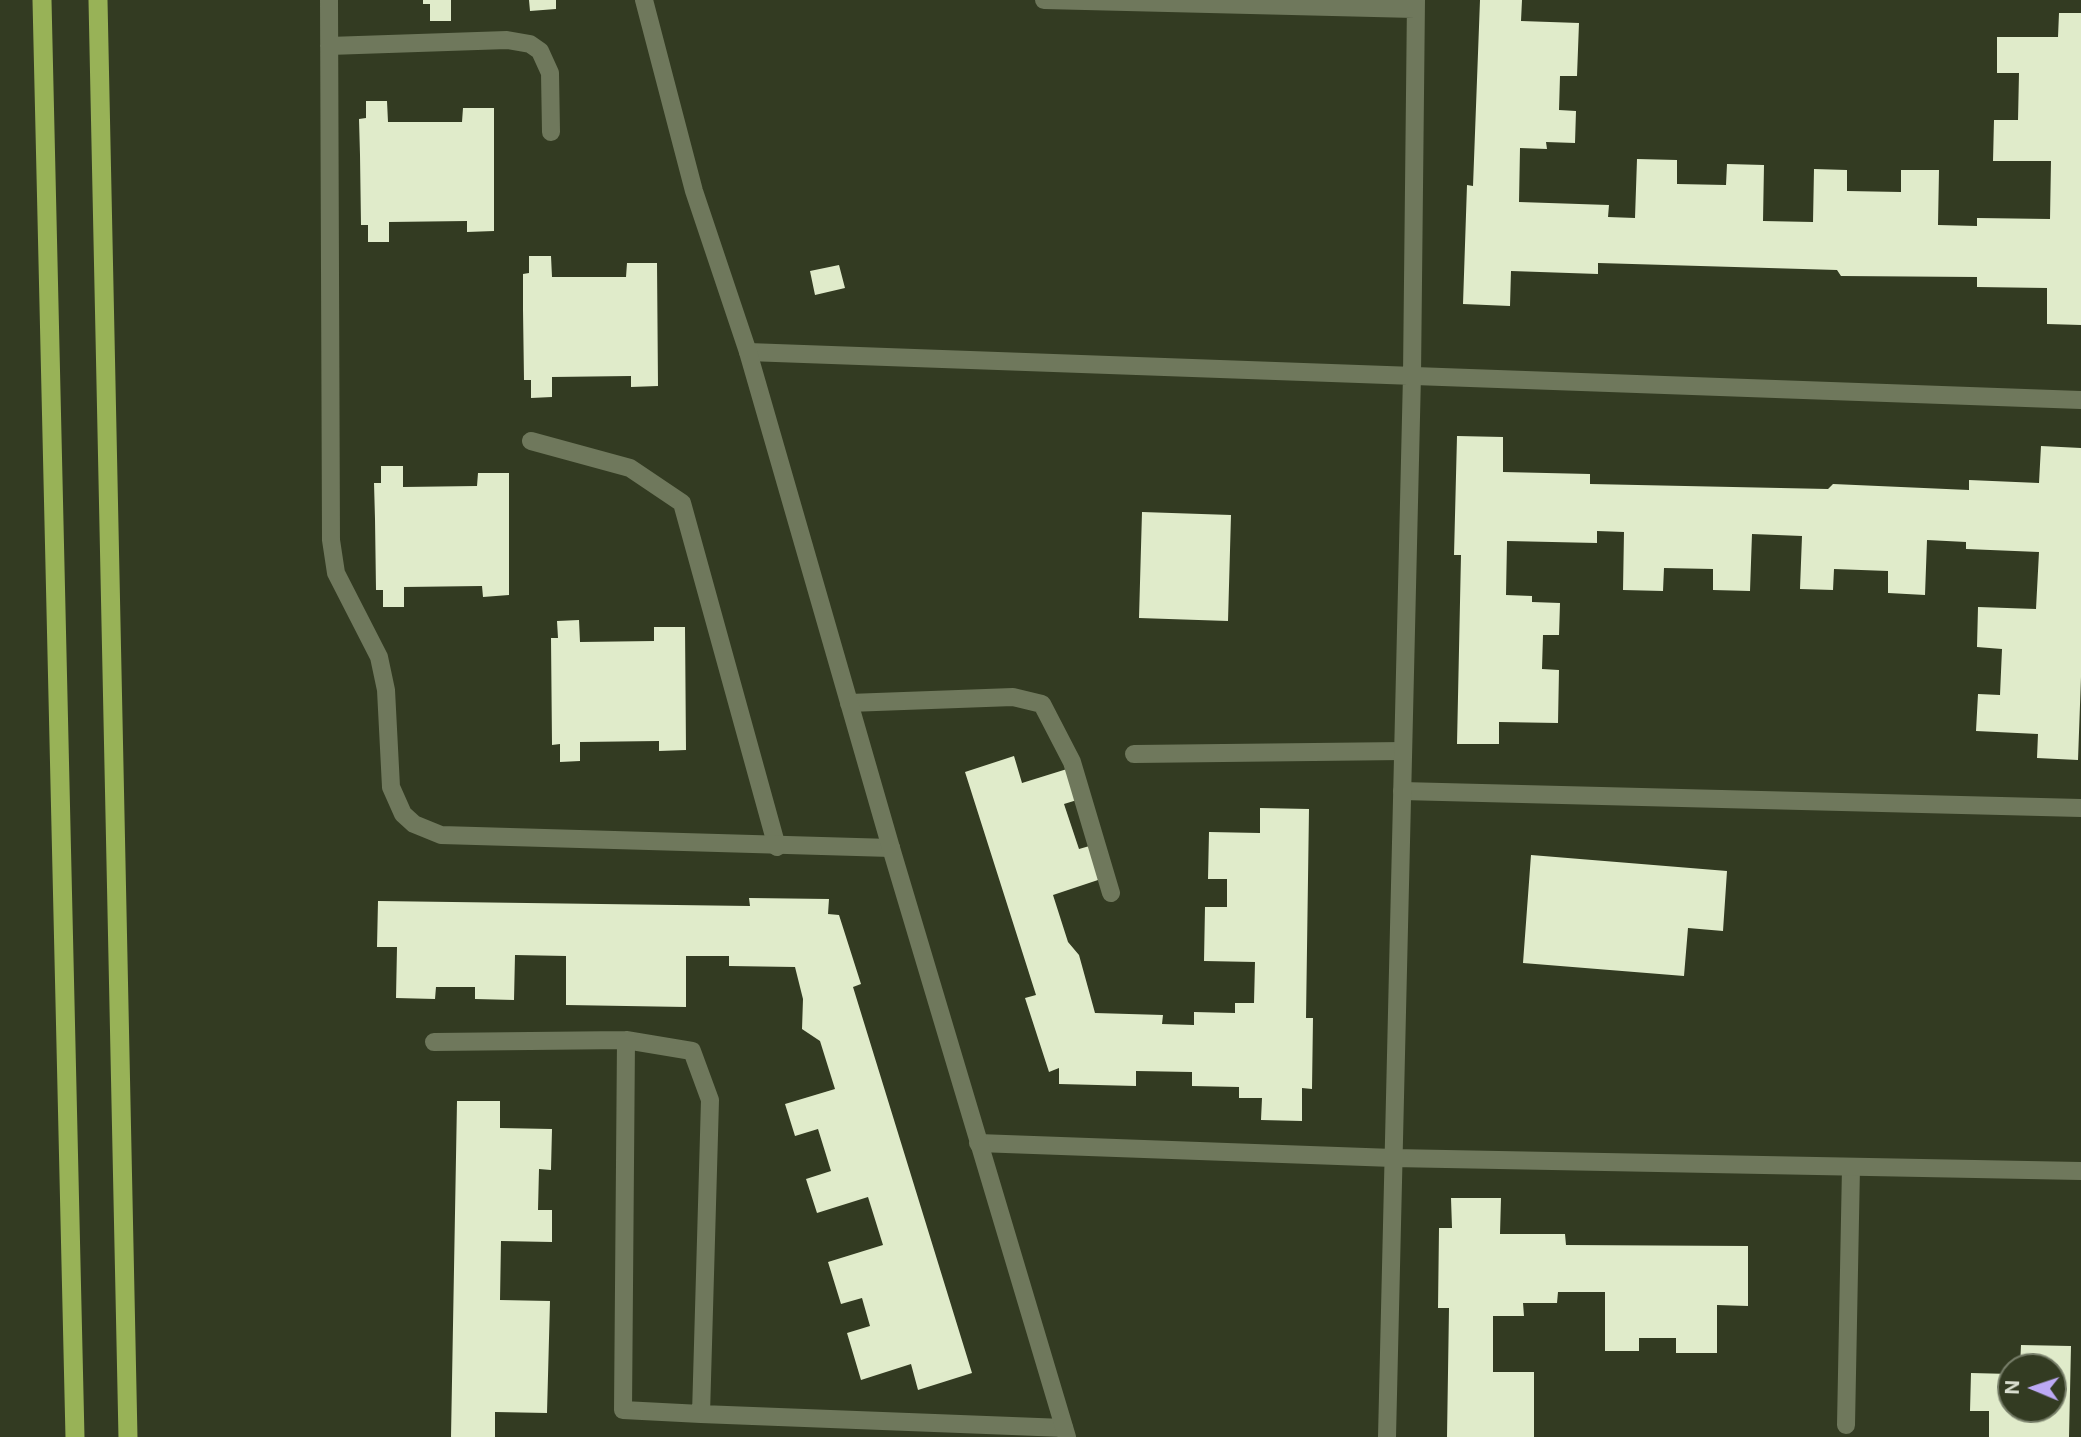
<!DOCTYPE html>
<html>
<head>
<meta charset="utf-8">
<style>
  body { margin:0 }
  #map { position:relative; width:2081px; height:1437px; overflow:hidden; background:#333b22; font-family:Inter,sans-serif }
  canvas { display:block }
  .north { position:absolute; left:1997px; top:1353px; width:70px; height:70px; box-sizing:border-box; background:#333b22; border:2px solid #767d68; border-radius:50%; rotate:272deg; font-size:19px; font-weight:700; line-height:28px; text-align:center; color:#dadfd0 }
  .north::after { content:''; display:block; margin:auto; width:24px; height:32px; background:#bca9f5; clip-path:polygon(50% 0,100% 100%,50% 72%,0 100%) }
</style>
</head>
<body>
<div id="map">
<canvas width="2081" height="1437"></canvas>
<div class="north">N</div>
</div>
<script>
const c = document.querySelector('canvas').getContext('2d');
c.lineJoin = 'round';
function fillPath(path, color) {
  c.fillStyle = color;
  c.fill(path, 'evenodd');
}
function poly(rows) {
  const path = new Path2D();
  for (const r of rows) {
    path.moveTo(r[0], r[1]);
    for (let i = 2; i < r.length; i += 2) path.lineTo(r[i], r[i + 1]);
  }
  return path;
}
function trace(path, color, width, dash) {
  c.strokeStyle = color;
  c.lineWidth = width;
  c.lineCap = dash ? 'butt' : 'round';
  c.setLineDash(dash || []);
  c.stroke(path);
}
const building = poly([
  [423,0,451,0,451,21,430,21,430,4,423,4],
  [529,0,556,0,556,9,530,11],
  [1480,0,1522,0,1521,21,1579,23,1577,76,1560,76,1559,110,1576,111,1575,143,1546,142,1547,149,1520,148,1519,202,1609,205,1608,217,1635,218,1637,159,1677,160,1677,184,1726,185,1727,164,1764,165,1763,221,1813,222,1814,169,1847,170,1847,191,1901,192,1901,170,1939,170,1938,225,1977,226,1977,218,2050,219,2051,161,1993,161,1994,120,2018,120,2019,73,1997,73,1997,37,2058,37,2059,13,2081,13,2081,325,2047,324,2047,288,1977,287,1977,277,1841,276,1837,270,1598,263,1598,274,1511,271,1510,306,1463,304,1467,185,1473,186],
  [366,101,387,101,388,122,462,122,463,108,494,108,494,231,467,232,467,221,389,222,389,242,368,242,368,225,361,225,360,155,359,119,366,118],
  [529,256,551,256,552,277,626,277,627,263,657,263,658,386,631,387,631,376,552,377,552,397,531,398,531,380,524,380,523,310,523,274,529,273],
  [839,265,845,288,815,295,810,271],
  [1457,436,1503,437,1503,472,1590,474,1590,484,1828,489,1833,484,1969,490,1969,480,2039,483,2041,446,2081,448,2081,677,2078,760,2037,758,2038,734,1976,731,1978,694,2000,695,2002,649,1977,647,1978,607,2036,609,2039,552,1966,549,1966,542,1927,540,1925,595,1888,593,1888,571,1834,569,1833,590,1800,589,1802,536,1752,534,1750,591,1713,590,1713,569,1664,568,1663,591,1623,590,1624,532,1597,531,1597,543,1507,541,1506,595,1532,596,1532,602,1560,603,1559,635,1543,635,1542,669,1559,670,1558,723,1499,722,1499,744,1457,744,1461,555,1454,555],
  [381,466,403,466,403,487,477,486,478,473,509,473,509,595,483,597,482,586,404,587,404,607,383,607,383,590,376,590,375,519,374,483,381,483],
  [1142,512,1231,515,1228,621,1139,618],
  [579,620,580,642,654,641,654,627,685,627,686,750,659,751,659,741,580,742,580,761,560,762,560,744,552,745,551,638,558,638,557,621],
  [1014,756,1022,783,1067,769,1077,800,1064,804,1079,849,1093,845,1104,878,1053,895,1068,942,1079,955,1095,1013,1163,1015,1162,1024,1194,1025,1194,1012,1235,1013,1235,1003,1254,1003,1255,962,1204,961,1205,907,1227,907,1227,879,1208,879,1209,832,1260,833,1260,808,1309,809,1306,1018,1313,1018,1312,1089,1302,1088,1302,1121,1261,1120,1262,1098,1239,1098,1239,1087,1192,1086,1192,1072,1136,1071,1136,1086,1059,1084,1059,1068,1049,1072,1025,998,1036,995,965,772],
  [1531,855,1727,871,1723,931,1688,928,1684,976,1523,963],
  [749,898,829,899,828,914,839,915,861,984,853,987,972,1373,918,1390,911,1364,861,1380,847,1333,870,1326,862,1298,841,1304,828,1262,883,1245,868,1197,817,1213,806,1179,831,1171,818,1129,795,1136,785,1104,835,1089,820,1041,802,1029,803,999,795,967,729,966,729,956,686,956,686,1007,566,1005,566,956,515,955,514,1000,475,999,475,987,436,987,435,999,396,998,397,947,377,947,378,901,750,906],
  [457,1101,500,1101,500,1128,552,1129,551,1170,539,1169,538,1210,552,1210,552,1242,501,1241,500,1300,550,1301,547,1413,495,1412,495,1437,451,1437],
  [1451,1198,1501,1198,1500,1234,1565,1234,1566,1245,1748,1246,1748,1306,1717,1305,1717,1353,1676,1353,1676,1338,1639,1338,1639,1351,1605,1351,1605,1292,1558,1292,1557,1303,1523,1303,1524,1316,1493,1316,1493,1372,1534,1372,1534,1437,1447,1437,1449,1308,1438,1308,1439,1228,1452,1228],
  [2021,1345,2071,1346,2069,1437,1989,1437,1989,1411,1970,1411,1971,1373,2011,1374,2011,1409,2053,1409,2053,1367,2020,1367]
]);
const service = poly([
  [531,441,630,468,682,503,777,847],
  [849,703,1013,697,1042,704,1072,762,1111,893],
  [1134,754,1403,751],
  [1402,791,2081,808],
  [434,1042,626,1040],
  [701,1414,710,1100,692,1051,626,1040,623,1410,701,1414,1064,1428],
  [1846,1425,1851,1167]
]);
const minor = poly([
  [329,0,331,540,336,573,379,657,386,690,391,787,403,814,414,824,441,835,891,848],
  [1044,0,1415,9],
  [329,46,507,40,530,44,540,51,550,73,551,132],
  [748,352,2081,400],
  [978,1143,1393,1158,2081,1171],
  [1387,1437,1412,375,1416,0]
]);
const tertiary = poly([
  [644,0,694,191,748,352,891,848,1067,1437]
]);
const trunk = poly([
  [42,0,75,1437],
  [98,0,128,1437]
]);
fillPath(building, '#e0ebca');
trace(service, '#6f785c', 18);
trace(minor, '#6f785c', 18);
trace(tertiary, '#6f785c', 18);
trace(trunk, '#98b257', 19);
</script>
</body>
</html>
